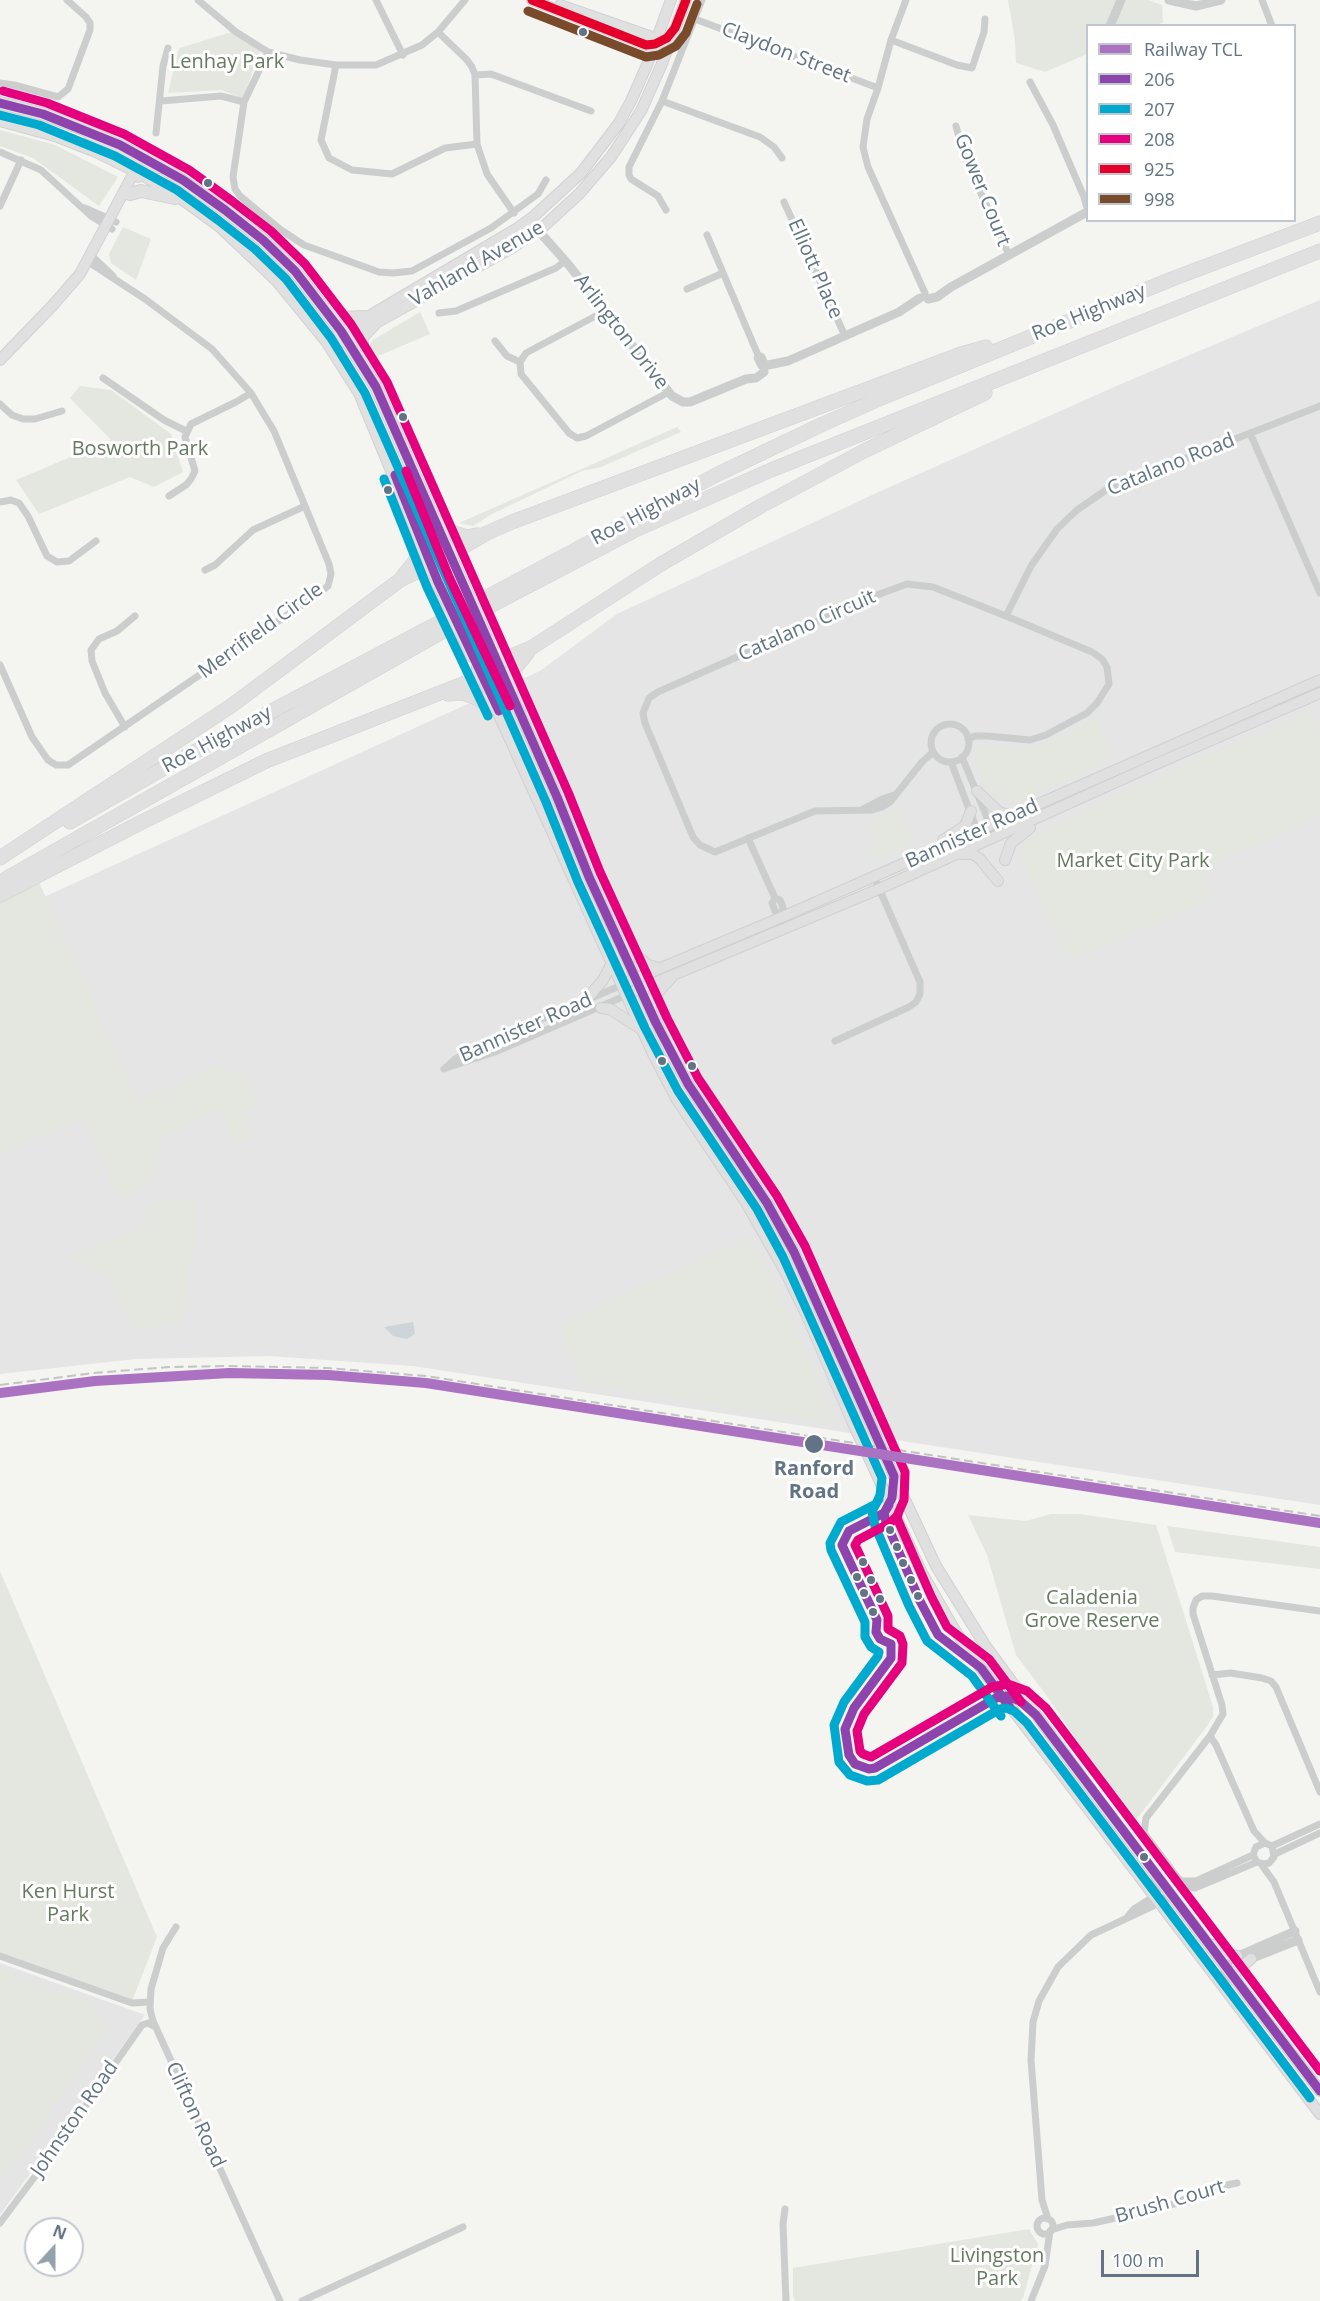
<!DOCTYPE html>
<html>
<head>
<meta charset="utf-8">
<style>
  body { margin:0 }
  #map { position:relative; width:1320px; height:2301px; overflow:hidden; background:#f4f4f1; font-family:"Open Sans",sans-serif }
  canvas { display:block }
  .legend { position:absolute; left:1086px; top:24px; width:210px; height:198px; box-sizing:border-box; background:#fff; border:2px solid #c0c7ce; margin:0; padding:8px 10px; list-style:none; font-size:18px; color:#617384 }
  .legend li { display:flex; align-items:center; gap:12px; height:30px }
  .legend b { width:30px; border:2px solid #c0c7ce }
  .north { position:absolute; left:24px; top:2217px; width:60px; height:60px; box-sizing:border-box; background:#fff; border:2px solid #c0c7ce; border-radius:50%; rotate:21deg; font-size:16px; font-weight:700; line-height:24px; text-align:center; color:#617384 }
  .north::after { content:''; display:block; margin:auto; width:21px; height:27px; background:#94a0aa; clip-path:polygon(50% 0,100% 100%,50% 72%,0 100%) }
  .scale { position:absolute; left:1101px; top:2250px; width:98px; height:27px; box-sizing:border-box; border:3px solid #617384; border-top:0; padding-left:8px; font-size:18px; line-height:21px; white-space:nowrap; color:#617384; -webkit-text-stroke:4px #fff; paint-order:stroke }
</style>
</head>
<body>
<div id="map">
<canvas width="1320" height="2301"></canvas>
<ul class="legend">
<li><b style="height:8px;background:#ab72c2"></b>Railway TCL</li>
<li><b style="height:8px;background:#8e44ad"></b>206</li>
<li><b style="height:8px;background:#00a9ce"></b>207</li>
<li><b style="height:8px;background:#e5007d"></b>208</li>
<li><b style="height:8px;background:#e4002b"></b>925</li>
<li><b style="height:8px;background:#7a4b2a"></b>998</li>
</ul>
<div class="north">N</div>
<div class="scale">100 m</div>
</div>
<script>
const c = document.querySelector('canvas').getContext('2d');
c.lineJoin = 'round';
function fillPath(path, color) {
  c.fillStyle = color;
  c.fill(path, 'evenodd');
}
function poly(rows) {
  const path = new Path2D();
  for (const r of rows) {
    if (r.length === 3) {
      path.moveTo(r[0] + r[2], r[1]);
      path.arc(r[0], r[1], r[2], 0, 2 * Math.PI);
      continue;
    }
    path.moveTo(r[0], r[1]);
    for (let i = 2; i < r.length; i += 2) path.lineTo(r[i], r[i + 1]);
  }
  return path;
}
function trace(path, color, width, dash) {
  c.strokeStyle = color;
  c.lineWidth = width;
  c.lineCap = dash ? 'butt' : 'round';
  c.setLineDash(dash || []);
  c.stroke(path);
}
function drawText(font, color, halo, rows, align = 'center') {
  c.font = font + ' "Open Sans",sans-serif';
  c.lineWidth = 6;
  c.setLineDash([]);
  c.textBaseline = 'middle';
  c.strokeStyle = halo;
  c.fillStyle = color;
  for (const [text, x, y, turn = 0] of rows) {
    c.save();
    c.translate(x, y);
    c.rotate((+turn || 0) * Math.PI / 180);
    c.textAlign = isNaN(turn) ? turn : align;
    if (halo) c.strokeText(text, 0, 0);
    c.fillText(text, 0, 0);
    c.restore();
  }
}
const built = poly([
  [1320,300,1320,1505,413,1366,269,1356,136,1359,0,1374,0,917,540,671,617,614,883,490,1121,384],
  [0,1963,145,2015,0,2215]
]);
const green = poly([
  [1008,0,1148,0,1162,5,1163,22,1156,26,1088,26,1087,54,1045,72,1016,63,1015,40],
  [232,32,261,48,243,99,222,90,168,93,179,48],
  [0,130,55,145,118,177,99,206,33,158,0,146],
  [123,227,151,239,136,280,111,263,109,254],
  [420,312,430,334,371,359,369,346,373,340],
  [80,386,111,390,171,434,183,472,154,487,130,477,39,514,16,480,111,440,70,398],
  [677,427,681,432,601,467,582,471,492,514,473,526,459,523],
  [1311,711,1320,732,1320,815,1203,868,1214,898,1075,958,1065,954,1023,860,1022,849,1026,840,1084,813,1097,804],
  [1096,718,1110,754,1100,764,1011,805,998,800,984,783,975,760,977,748,982,746,1021,749,1047,745],
  [899,808,914,838,903,847,872,860,867,821],
  [39,882,138,1102,223,1064,228,1075,241,1069,259,1105,243,1113,253,1137,236,1144,220,1110,158,1137,163,1151,149,1183,127,1196,120,1195,112,1184,84,1119,0,1153,0,902],
  [170,1198,195,1200,194,1243,183,1316,179,1325,136,1329,107,1275,68,1258,97,1245,136,1231,147,1223,148,1210,151,1205],
  [748,1238,792,1322,836,1425,583,1384,559,1325],
  [1051,1514,1079,1514,1156,1525,1213,1707,1213,1717,1207,1726,1133,1824,1047,1696,1016,1655,987,1555,968,1515,1026,1521],
  [1167,1526,1320,1547,1320,1569,1175,1552],
  [0,1571,157,1937,132,2001,0,1953],
  [0,1969,93,2003,106,2032,0,2183],
  [1029,2229,1038,2244,1023,2298,1020,2301,795,2301,793,2296,793,2268]
]);
const water = poly([
  [413,1322,415,1334,407,1339,393,1336,384,1327]
]);
const minor = poly([
  [198,0,236,32,268,52,300,60,336,65,376,65,422,45,438,32,465,0],
  [376,0,403,55],
  [906,0,891,40,878,88,867,119,863,147,868,167,925,293],
  [1262,0,1272,26],
  [695,19,878,88],
  [438,32,467,60,472,67,475,75,477,144,487,174,514,213],
  [891,40,957,65,972,68,984,32,985,19],
  [268,52,244,102,233,177,235,189,240,196,281,230,304,245,379,272,393,273,412,271,491,228,538,194,546,180],
  [336,65,321,140,329,158,352,170,392,174,445,148,477,144],
  [475,75,491,74,591,111],
  [1030,82,1053,125,1084,197,1087,208],
  [0,83,14,85,58,97,68,89,90,30,90,23,86,17,67,0],
  [161,101,221,96,244,102],
  [662,101,760,137,774,147,782,158],
  [956,126,964,156,1009,255],
  [156,133,163,66,168,48],
  [0,152,41,170,91,216,112,229],
  [784,202,845,336],
  [0,206,21,160],
  [85,208,116,222],
  [666,210,658,196,631,179,629,175,629,167,662,101,702,0],
  [707,235,758,355],
  [91,255,113,276],
  [687,289,723,273],
  [605,311,526,353,520,362,521,374,569,433,577,438,586,436,669,392],
  [439,313,456,311,556,268,565,261],
  [495,341,507,356,520,362],
  [761,366,757,358,758,355,762,357,765,364],
  [103,378,164,420,186,431],
  [0,404,12,415,23,419,35,419,62,411],
  [1250,433,1320,593],
  [169,496,186,485,191,479,195,471,185,437,191,424,236,402,251,393],
  [0,502,11,500,19,503,28,516,47,556,57,562,69,561,96,541],
  [205,570,215,565,253,530,305,506],
  [1006,616,1031,566,1057,529,1077,510,1109,488,1320,406],
  [0,665,32,737,48,760,56,765,68,765,318,594,328,586,331,574,329,564,274,431,251,393,212,349,145,299,87,261],
  [950,743,19],
  [125,727,105,693,92,661,91,650,99,639,117,631,135,616],
  [933,752,922,762,890,802,882,807,872,810,815,811,715,852,700,845,693,837,645,723,643,713,649,698,658,692,877,595,907,584,933,587,1006,616,1092,652,1102,659,1107,667,1109,684,1097,703,1087,713,1046,735,1030,740,987,736,975,736,968,739],
  [962,757,995,837],
  [951,762,982,843],
  [863,809,882,799,894,795],
  [748,838,775,898,780,900,783,907,779,932],
  [775,898,772,903,775,911,783,918],
  [835,1041,909,1007,916,1002,920,994,920,982,874,877],
  [446,1068,495,1052,627,995],
  [444,1069,455,1059,476,1047,622,985],
  [1212,1675,1231,1673,1262,1678,1271,1681,1276,1687,1320,1792],
  [1210,1736,1216,1745,1254,1831,1265,1843],
  [1272,1846,1320,1824],
  [1275,1854,1320,1833],
  [1257,1862,1253,1855,1256,1847,1265,1843,1272,1846,1274,1857,1269,1863,1264,1864,1257,1862,1195,1888,1188,1887,1178,1878,1144,1833,1146,1818,1210,1736,1223,1714,1222,1705,1193,1614,1193,1608,1196,1600,1202,1596,1212,1596,1320,1611],
  [1261,1864,1274,1882,1320,1992],
  [1180,1881,1196,1881,1253,1855],
  [1128,1916,1134,1909,1150,1899,1165,1898,1175,1901],
  [176,1927,163,1948,151,1989,150,2009,153,2021,280,2301],
  [0,1956,132,2003,150,2002],
  [785,2209,783,2224,786,2301],
  [1045,2226,8],
  [1048,2219,1042,2200,1031,2060,1033,2022,1039,2001,1058,1967,1091,1935,1153,1906,1158,1895,1154,1877],
  [0,2223,51,2155,142,2025,148,2023,154,2026],
  [1051,2230,1067,2225,1093,2223,1147,2211,1174,2204,1208,2189,1237,2183],
  [302,2301,463,2227],
  [1031,2301,1045,2266,1050,2231]
]);
const tertiary = poly([
  [1169,0,1196,6,1221,0],
  [1110,26,1121,0],
  [529,220,568,264,672,396,683,402,690,402,746,379,756,378,764,372],
  [928,299,937,297,951,287,1087,212],
  [768,365,788,361,899,312,920,298],
  [1245,1961,1298,1940],
  [1227,1989,1225,1983,1225,1967,1231,1959,1295,1931]
]);
const secondary = poly([
  [532,0,646,45,660,42],
  [560,5,649,36,657,47],
  [88,133,99,144,133,160,137,166,138,177],
  [327,341,516,229,534,216,581,173,619,123,631,101,647,65,671,0],
  [332,347,512,248,543,227,579,194,611,157,641,111,661,66,686,0],
  [0,360,53,305,80,274,131,178,146,168,164,168]
]);
const primary = poly([
  [495,657,557,797,589,877,667,1046,688,1084,767,1203,794,1252,874,1431],
  [477,667,653,1054,677,1100,745,1201,785,1271,807,1316,855,1428],
  [977,791,999,812,1012,816],
  [943,840,965,826,971,811],
  [962,854,973,854,980,859,998,881],
  [1005,860,1011,843,1030,828],
  [623,945,648,965,660,968],
  [630,981,782,917,1320,680],
  [635,991,879,889,1156,764,1320,693],
  [586,1000,603,980,612,963],
  [601,1008,610,1009,641,1029],
  [651,1010,651,1000,672,977],
  [876,1473,922,1573,954,1629,981,1668,1320,2114],
  [894,1476,936,1566,985,1645,1098,1799,1320,2091],
  [1214,1945,1225,1954,1237,1956],
  [1236,1981,1235,1974,1238,1969,1251,1959]
]);
const trunk = poly([
  [0,103,43,114,83,129,156,163,225,210,263,240,295,271,341,331,376,387,491,648],
  [0,120,55,135,96,151,139,172,179,196,219,225,278,281,327,341,360,393,438,582,472,655],
  [130,194,141,191,175,198],
  [329,310,345,318,364,317],
  [359,357,358,345,362,343,360,339,378,320]
]);
const motorway = poly([
  [434,520,454,533,467,537,478,535],
  [403,576,416,560,422,543],
  [438,582,440,569,449,555,487,533,512,522,961,354,986,347],
  [485,598,718,474,823,424,886,396,1172,279,1320,223],
  [488,607,633,531,771,470,1320,251],
  [472,655,486,663,497,662,531,648,661,564,761,506,864,451,985,393],
  [510,691,512,672,528,652],
  [448,694,462,693,472,696,497,708],
  [70,822,166,767,429,628],
  [0,858,231,706,400,580,431,565,440,563,447,565,457,575],
  [0,882,433,637],
  [0,895,144,821,266,761,473,680,486,663,491,648]
]);
const rail = poly([
  [0,1385,94,1373,169,1367,228,1366,327,1368,426,1376,1320,1516]
]);
const primaryBridge = poly([
  [855,1428,876,1473],
  [874,1431,894,1476]
]);
const motorwayBridge = poly([
  [429,628,485,598],
  [433,637,488,607]
]);
const bus1 = poly([
  [0,103,43,114,120,145,183,180,225,210,263,240,295,271,341,331,376,387,557,797,589,877,656,1023,688,1084,767,1203,794,1252,894,1476,892,1498,884,1513,849,1531,842,1545,877,1620,876,1632,880,1639,891,1644],
  [395,475,438,582,499,711],
  [889,1505,884,1513,886,1522,920,1601,938,1635,981,1668,1011,1709],
  [891,1644,891,1658,854,1708,845,1729,849,1755,855,1764,869,1769,875,1768,996,1698,1007,1696,1020,1701,1036,1715,1320,2091]
]);
const bus2 = poly([
  [0,115,39,125,115,156,177,190,218,220,255,249,286,279,331,338,365,393,546,802,578,882,645,1028,678,1091,757,1209,783,1257,882,1478,880,1495,876,1504,841,1522,830,1543,831,1550,865,1622,865,1637,871,1647,879,1652,878,1656,844,1702,834,1725,839,1762,850,1775,867,1781,878,1780,1000,1709,1006,1708,1014,1711,1027,1723,1310,2098],
  [384,479,427,587,488,716],
  [879,1499,872,1511,875,1526,909,1606,927,1641,972,1676,1001,1716]
]);
const bus3 = poly([
  [3,91,47,103,124,134,189,170,232,201,271,231,305,264,351,324,387,382,568,792,600,872,667,1018,698,1078,777,1196,805,1246,905,1472,904,1500,897,1516,890,1523,858,1540,855,1545,888,1616,888,1629,900,1636,903,1644,902,1663,864,1714,857,1731,860,1751,863,1754,871,1757,992,1687,1008,1684,1027,1691,1046,1708,1320,2071],
  [406,471,449,577,510,706],
  [899,1511,897,1518,931,1596,947,1627,989,1659,1021,1702]
]);
const bus4 = poly([
  [532,0,646,45,655,44,667,38,675,28,686,0]
]);
const bus5 = poly([
  [528,11,646,57,659,55,676,46,686,33,697,4]
]);
const rail1 = poly([
  [0,1393,95,1381,229,1373,328,1375,426,1383,1320,1523]
]);
const markers = [
  [583,32,5,"#617384"],
  [208,183,5,"#617384"],
  [403,417,5,"#617384"],
  [388,490,5,"#617384"],
  [662,1061,5,"#617384"],
  [692,1066,5,"#617384"],
  [814,1444,10,"#617384"],
  [890,1530,5,"#617384"],
  [897,1547,5,"#617384"],
  [863,1562,5,"#617384"],
  [903,1563,5,"#617384"],
  [857,1577,5,"#617384"],
  [871,1580,5,"#617384"],
  [911,1580,5,"#617384"],
  [864,1593,5,"#617384"],
  [918,1596,5,"#617384"],
  [880,1599,5,"#617384"],
  [873,1612,5,"#617384"],
  [1144,1857,5,"#617384"]
];
const streetNames = [
  ["Claydon Street",786,53,21],
  ["Gower Court",982,190,68],
  ["Vahland Avenue",477,264,-30],
  ["Elliott Place",815,269,66],
  ["Roe Highway",1089,313,-22],
  ["Arlington Drive",621,332,52],
  ["Catalano Road",1171,465,-22],
  ["Roe Highway",646,512,-28],
  ["Catalano Circuit",807,626,-24],
  ["Merrifield Circle",261,631,-36],
  ["Roe Highway",217,740,-28],
  ["Bannister Road",972,834,-24],
  ["Bannister Road",526,1028,-24],
  ["Clifton Road",195,2115,65],
  ["Johnston Road",75,2119,-55],
  ["Brush Court",1170,2202,-16]
];
const parkNames = [
  ["Lenhay Park",227,62],
  ["Bosworth Park",140,449],
  ["Market City Park",1133,861],
  ["Caladenia",1092,1598],
  ["Grove Reserve",1092,1621],
  ["Ken Hurst",68,1892],
  ["Park",68,1915],
  ["Livingston",997,2256],
  ["Park",997,2279]
];
const stopNames = [
  ["Ranford",814,1469],
  ["Road",814,1492]
];
fillPath(built, '#e4e5e4');
fillPath(green, '#e3e7df');
fillPath(water, '#cdd5d8');
trace(secondary, '#d1d2d2', 12);
trace(primary, '#cfd0d0', 12);
trace(trunk, '#d0d2d1', 14);
trace(motorway, '#d0d2d1', 15);
trace(minor, '#cccece', 7);
trace(tertiary, '#cccece', 9);
trace(secondary, '#e0e0e1', 10);
trace(primary, '#e0e0e1', 10);
trace(trunk, '#e0e0e1', 12);
trace(motorway, '#e0e0e1', 14);
trace(rail, '#c2c4c4', 2, [9, 4.5]);
trace(primaryBridge, '#cfd0d0', 12, []);
trace(motorwayBridge, '#d0d2d1', 15, []);
trace(primaryBridge, '#e0e0e1', 10);
trace(motorwayBridge, '#e0e0e1', 14);
trace(bus1, '#8e44ad', 9);
trace(bus2, '#00a9ce', 9);
trace(bus3, '#e5007d', 9);
trace(bus4, '#e4002b', 9);
trace(bus5, '#7a4b2a', 9);
trace(rail1, '#ab72c2', 10);
for (const [x, y, r, color] of markers) {
  const dot = new Path2D();
  dot.arc(x, y, r, 0, 2 * Math.PI);
  c.fillStyle = color;
  c.fill(dot);
  trace(dot, '#fff', 2);
}
drawText('20px', '#617384', '#fff', streetNames);
drawText('20px', '#657a60', '#fff', parkNames);
drawText('bold 20px', '#617384', '#fff', stopNames);
</script>
</body>
</html>
